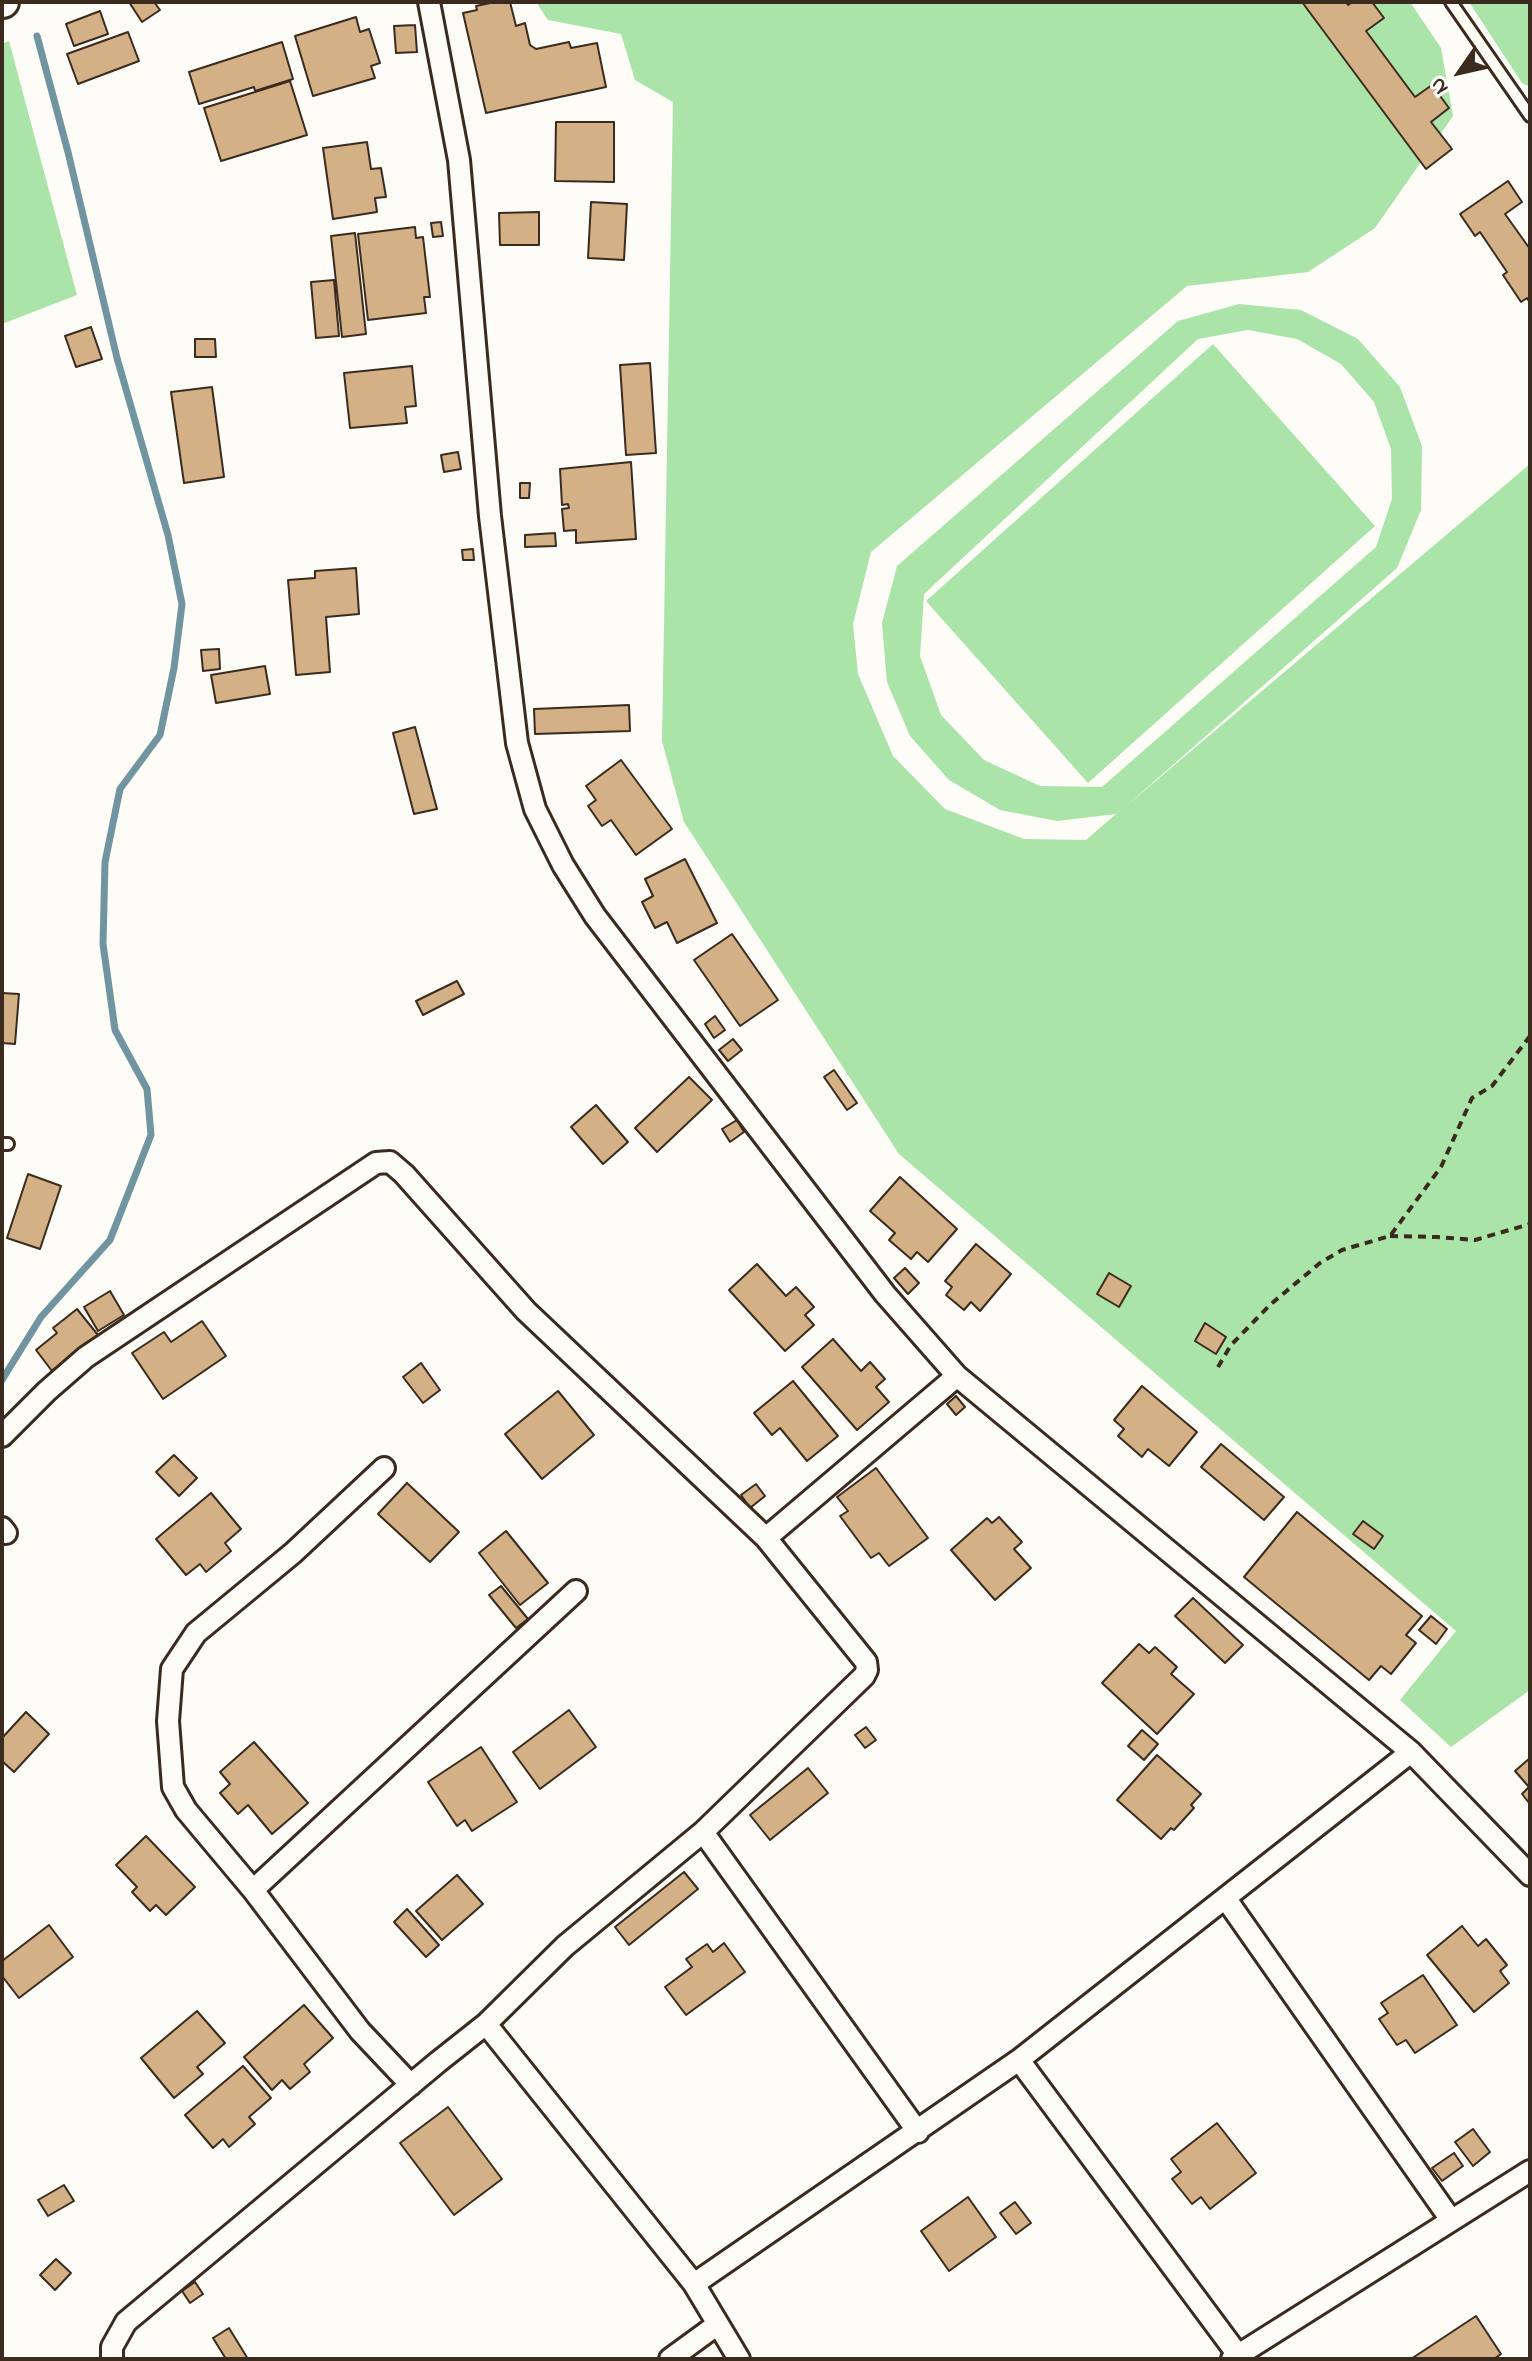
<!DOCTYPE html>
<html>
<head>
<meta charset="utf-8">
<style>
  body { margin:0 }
  #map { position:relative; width:1532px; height:2361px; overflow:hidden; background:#fdfcf7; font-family:"Indie Flower",sans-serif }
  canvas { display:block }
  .frame { position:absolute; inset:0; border:4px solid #3b2a1e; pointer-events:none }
  .north { position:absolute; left:1420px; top:32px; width:80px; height:80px; -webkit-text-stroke:6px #fdfcf7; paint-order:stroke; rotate:236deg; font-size:22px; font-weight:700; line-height:32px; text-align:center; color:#3b2a1e }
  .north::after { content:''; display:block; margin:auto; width:28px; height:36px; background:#3b2a1e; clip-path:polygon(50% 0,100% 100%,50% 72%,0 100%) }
</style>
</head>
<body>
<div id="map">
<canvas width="1532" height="2361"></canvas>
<div class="frame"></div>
<div class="north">N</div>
</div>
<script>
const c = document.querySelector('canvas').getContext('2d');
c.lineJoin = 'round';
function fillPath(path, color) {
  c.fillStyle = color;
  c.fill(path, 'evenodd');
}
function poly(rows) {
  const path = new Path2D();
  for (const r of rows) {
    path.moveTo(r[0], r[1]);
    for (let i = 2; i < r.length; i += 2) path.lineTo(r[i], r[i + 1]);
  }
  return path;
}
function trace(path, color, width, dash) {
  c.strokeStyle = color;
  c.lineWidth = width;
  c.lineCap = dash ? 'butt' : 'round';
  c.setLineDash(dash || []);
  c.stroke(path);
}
const green = poly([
  [536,2,1410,2,1441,48,1453,116,1375,228,1308,272,1187,286,871,552,853,624,858,674,893,756,945,809,1024,839,1086,840,1116,814,1057,821,1000,810,949,780,910,736,887,682,882,623,897,566,1178,321,1239,304,1301,310,1358,339,1400,387,1422,446,1421,510,1397,568,1125,807,1530,464,1530,1690,1451,1747,1400,1700,1456,1631,899,1154,684,822,662,741,673,102,635,80,621,34,548,20],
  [1248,330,1297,339,1341,364,1374,402,1391,449,1392,499,1376,547,1102,787,1040,786,984,760,941,715,920,656,924,594,1198,339],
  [1469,2,1530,2,1530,87,1522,83],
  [9,41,77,295,2,324,2,44],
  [1213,344,1375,526,1088,783,926,601]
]);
const stream = poly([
  [2,1380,41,1317,110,1240,151,1135,147,1089,115,1030,103,944,105,862,120,789,160,735,174,668,182,604,168,535,117,358,68,152,37,36]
]);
const building = poly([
  [129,2,154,2,160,10,142,22,129,2],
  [495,2,510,2,516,26,525,23,530,45,536,49,569,42,571,48,597,43,606,87,486,113,463,13,477,10,476,6,495,2],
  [1302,2,1346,2,1348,5,1353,2,1372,2,1384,18,1366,31,1415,97,1432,85,1449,108,1431,122,1452,149,1426,169,1302,2],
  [100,11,108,34,74,46,66,24,100,11],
  [356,17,360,32,369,29,380,63,371,66,375,78,313,96,295,36,356,17],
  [415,25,417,52,396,53,394,26,415,25],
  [128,32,139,61,78,84,67,54,128,32],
  [282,42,293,79,255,91,254,87,199,104,189,72,282,42],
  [290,81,307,135,221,161,204,108,290,81],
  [556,122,614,122,614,182,555,181,556,122],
  [367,142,371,169,381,168,386,197,375,198,377,212,333,219,323,148,367,142],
  [1508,181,1522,202,1505,214,1530,249,1530,303,1527,298,1521,302,1503,275,1507,272,1480,232,1475,236,1460,214,1508,181],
  [591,202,627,204,624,260,588,258,591,202],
  [539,212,539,245,500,245,499,213,539,212],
  [441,222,443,236,433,237,431,223,441,222],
  [415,227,416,238,423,237,430,297,424,297,426,313,368,320,358,234,415,227],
  [355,233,366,334,342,337,331,236,355,233],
  [334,280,339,336,316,338,311,282,334,280],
  [91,327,102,359,76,367,65,336,91,327],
  [195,339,215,339,216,357,195,357,195,339],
  [650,363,656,453,626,455,620,365,650,363],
  [412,366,416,406,405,407,407,423,350,428,344,373,412,366],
  [212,387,224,477,184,483,171,392,212,387],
  [458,452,461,469,444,472,441,455,458,452],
  [631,462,636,539,576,543,576,530,564,531,562,509,569,508,568,504,562,505,560,469,631,462],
  [520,483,530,483,529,498,520,498,520,483],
  [555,533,556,546,525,547,525,535,555,533],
  [473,549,474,560,463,560,462,550,473,549],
  [356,568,359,614,326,617,330,672,296,675,288,580,315,578,315,571,356,568],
  [219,649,220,669,203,671,201,650,219,649],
  [265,666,270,694,216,703,211,675,265,666],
  [629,705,630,731,535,734,534,709,629,705],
  [415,727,437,809,414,814,393,733,415,727],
  [621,760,672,829,636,855,611,820,602,826,588,806,596,800,586,786,621,760],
  [685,859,717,923,677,943,667,922,655,928,642,902,653,896,645,879,685,859],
  [732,934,778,1000,740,1026,694,960,732,934],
  [457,981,464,994,423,1015,416,1001,457,981],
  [2,993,19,994,15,1044,2,1043,2,993],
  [715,1016,725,1030,714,1038,705,1024,715,1016],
  [733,1039,742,1050,728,1061,719,1050,733,1039],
  [834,1070,857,1103,847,1110,824,1077,834,1070],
  [689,1077,712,1100,657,1152,635,1128,689,1077],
  [596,1105,628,1142,603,1164,571,1127,596,1105],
  [737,1120,744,1132,730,1142,722,1129,737,1120],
  [28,1174,61,1186,40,1249,7,1238,28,1174],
  [900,1177,957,1229,928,1262,917,1252,911,1259,889,1240,895,1233,870,1211,900,1177],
  [976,1244,1011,1274,980,1311,971,1302,964,1310,946,1295,952,1287,945,1281,976,1244],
  [757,1264,786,1296,796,1287,814,1307,805,1315,814,1325,785,1351,729,1290,757,1264],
  [905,1268,919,1283,908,1294,894,1278,905,1268],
  [1109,1273,1131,1286,1119,1307,1097,1294,1109,1273],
  [110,1291,124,1315,98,1331,84,1307,110,1291],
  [77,1309,98,1335,52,1371,36,1350,57,1333,53,1328,77,1309],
  [202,1321,226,1356,163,1399,132,1353,164,1332,171,1342,202,1321],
  [1205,1323,1226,1337,1216,1354,1195,1341,1205,1323],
  [833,1339,861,1371,870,1362,885,1379,876,1387,889,1402,857,1430,802,1367,833,1339],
  [421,1363,440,1390,423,1403,403,1377,421,1363],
  [793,1381,838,1436,807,1461,780,1428,772,1435,754,1413,793,1381],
  [1142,1386,1197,1432,1169,1466,1148,1449,1142,1457,1118,1436,1124,1429,1114,1420,1142,1386],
  [558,1391,594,1435,542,1479,505,1434,558,1391],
  [956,1396,965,1407,956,1415,947,1404,956,1396],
  [1221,1444,1284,1497,1264,1520,1201,1467,1221,1444],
  [174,1455,197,1478,179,1496,156,1472,174,1455],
  [876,1468,928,1538,889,1566,879,1553,871,1558,840,1516,848,1511,837,1497,876,1468],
  [407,1483,459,1532,430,1562,378,1514,407,1483],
  [756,1484,765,1496,750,1508,741,1495,756,1484],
  [211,1493,241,1529,225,1543,231,1551,206,1572,200,1564,186,1575,156,1539,211,1493],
  [1297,1512,1422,1616,1406,1635,1416,1643,1391,1674,1381,1666,1369,1680,1244,1577,1297,1512],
  [999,1517,1022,1542,1014,1549,1031,1568,995,1600,951,1550,987,1518,992,1523,999,1517],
  [1363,1521,1383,1536,1374,1549,1353,1534,1363,1521],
  [506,1531,548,1583,520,1605,479,1553,506,1531],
  [501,1586,528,1619,516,1628,489,1595,501,1586],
  [1193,1598,1243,1645,1225,1663,1175,1616,1193,1598],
  [1431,1616,1447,1629,1436,1644,1419,1630,1431,1616],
  [1139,1644,1149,1653,1155,1647,1177,1667,1171,1674,1194,1694,1157,1734,1102,1683,1139,1644],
  [569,1710,596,1747,540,1789,513,1752,569,1710],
  [26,1712,49,1734,14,1772,2,1761,2,1738,26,1712],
  [866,1727,876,1740,865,1748,855,1735,866,1727],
  [1142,1730,1158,1744,1144,1760,1128,1746,1142,1730],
  [254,1742,308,1803,272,1834,248,1805,238,1814,220,1793,230,1784,220,1772,254,1742],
  [481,1747,517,1802,472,1831,465,1820,457,1826,428,1782,481,1747],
  [1157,1755,1201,1794,1191,1805,1194,1808,1174,1830,1171,1828,1161,1839,1117,1800,1157,1755],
  [1530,1758,1530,1804,1522,1794,1529,1787,1515,1771,1530,1758],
  [808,1768,828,1793,770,1840,750,1815,808,1768],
  [146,1836,195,1887,166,1915,156,1905,150,1911,132,1892,137,1887,116,1865,146,1836],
  [684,1872,698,1889,629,1945,615,1927,684,1872],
  [457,1875,483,1904,442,1940,416,1911,457,1875],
  [407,1909,439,1945,426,1957,394,1922,407,1909],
  [49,1925,73,1957,19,1998,2,1976,2,1961,49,1925],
  [1462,1926,1478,1946,1486,1939,1507,1965,1500,1971,1509,1983,1474,2012,1427,1955,1462,1926],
  [724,1943,745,1972,686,2015,665,1987,692,1967,686,1959,707,1944,713,1952,724,1943],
  [1423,1975,1457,2025,1415,2053,1406,2040,1397,2045,1379,2019,1388,2013,1381,2003,1423,1975],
  [304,2005,333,2038,304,2064,310,2072,290,2089,282,2080,272,2090,244,2057,304,2005],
  [197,2011,225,2043,197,2067,203,2074,174,2098,141,2058,197,2011],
  [243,2066,271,2098,249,2117,255,2124,229,2147,223,2139,213,2148,185,2115,243,2066],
  [448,2107,502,2179,454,2215,400,2143,448,2107],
  [1217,2123,1256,2173,1210,2209,1201,2197,1192,2204,1172,2179,1181,2172,1171,2159,1217,2123],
  [1473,2129,1490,2152,1473,2166,1455,2142,1473,2129],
  [1454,2153,1463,2166,1442,2181,1432,2168,1454,2153],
  [64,2185,74,2201,48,2216,38,2200,64,2185],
  [968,2197,996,2237,949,2271,921,2231,968,2197],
  [1015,2202,1031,2223,1016,2234,1000,2213,1015,2202],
  [56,2259,71,2273,55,2290,40,2275,56,2259],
  [195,2282,203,2294,190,2303,182,2291,195,2282],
  [1476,2316,1501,2354,1494,2359,1411,2359,1476,2316],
  [229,2328,248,2359,226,2359,213,2338,229,2328]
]);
const path = poly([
  [1390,1236,1437,1237,1475,1240,1530,1224],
  [1218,1367,1231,1345,1271,1304,1320,1263,1342,1250,1390,1236,1441,1167,1472,1098,1492,1086,1530,1036]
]);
const lane = poly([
  [1451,2,1530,116],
  [2,1144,8,1144]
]);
const street = poly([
  [429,2,459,160,490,516,517,743,535,809,563,865,595,916,885,1294,957,1376,1411,1752,1530,1875],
  [2,1436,47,1391,86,1357,376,1163,390,1162,404,1174,526,1311,766,1538,866,1662,867,1670,864,1676,703,1832,565,1946,486,2024,438,2062,126,2322,112,2347,112,2359],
  [384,1468,293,1553,196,1633,172,1669,168,1721,173,1787,186,1810,253,1890,360,2031,411,2085],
  [2,1528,6,1533],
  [766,1538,957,1376],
  [703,1832,918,2132],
  [253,1890,576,1591],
  [1226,1899,1451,2220],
  [486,2024,694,2284,739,2359],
  [1019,2060,1241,2359],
  [694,2284,1019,2060,1411,1752],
  [670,2359,718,2324],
  [1232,2359,1530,2171]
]);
const secondary = poly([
  [2,2,3,2]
]);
fillPath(green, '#aae4a9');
trace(stream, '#7195a0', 7);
fillPath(building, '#d3b085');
trace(building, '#3b2a1e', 2);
trace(lane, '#3b2a1e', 16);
trace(street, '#3b2a1e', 26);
trace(secondary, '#3b2a1e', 36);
trace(path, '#3b2a1e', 4, [8, 6]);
trace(lane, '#fdfcf7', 10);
trace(street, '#fdfcf7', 20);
trace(secondary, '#fdfcf7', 30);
</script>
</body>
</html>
